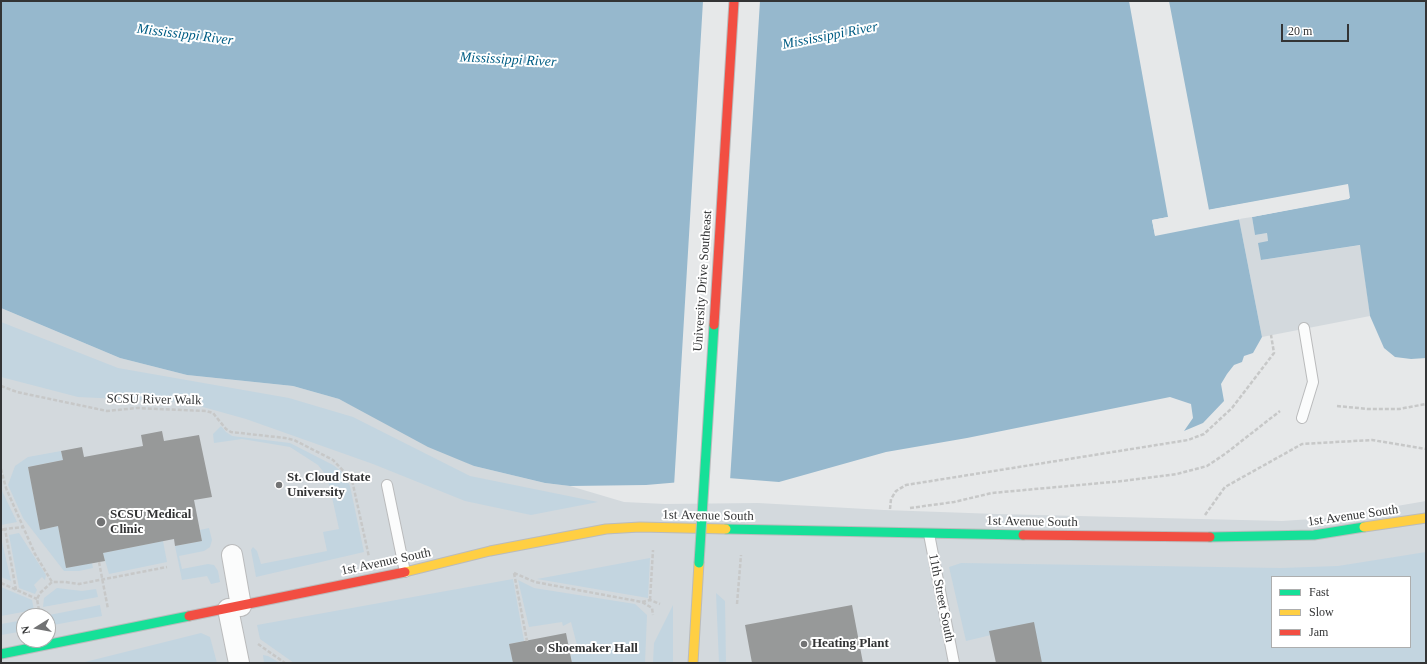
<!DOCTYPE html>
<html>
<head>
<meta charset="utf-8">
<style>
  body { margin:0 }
  #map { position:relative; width:1427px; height:664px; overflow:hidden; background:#e6e8e9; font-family:"Times New Roman",serif }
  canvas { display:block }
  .frame { position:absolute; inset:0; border:2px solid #333435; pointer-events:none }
  .legend { position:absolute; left:1271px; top:576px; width:140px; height:72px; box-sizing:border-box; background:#fff; border:1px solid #adaeae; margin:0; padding:5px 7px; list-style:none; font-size:12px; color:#333435 }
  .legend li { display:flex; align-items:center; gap:8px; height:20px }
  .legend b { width:20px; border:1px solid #adaeae }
  .north { position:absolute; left:16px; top:608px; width:40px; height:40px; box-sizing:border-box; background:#fff; border:1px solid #adaeae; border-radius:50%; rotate:259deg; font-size:11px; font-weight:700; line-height:16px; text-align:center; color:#333435 }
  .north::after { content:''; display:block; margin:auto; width:14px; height:18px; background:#727374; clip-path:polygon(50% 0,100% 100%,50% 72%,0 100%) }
  .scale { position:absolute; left:1281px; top:24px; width:68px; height:18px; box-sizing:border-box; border:2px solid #333435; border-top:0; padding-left:5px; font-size:12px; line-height:14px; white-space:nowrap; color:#333435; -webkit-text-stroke:3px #fff; paint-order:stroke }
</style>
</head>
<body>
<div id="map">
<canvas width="1427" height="664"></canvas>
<div class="frame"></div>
<ul class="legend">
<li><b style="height:5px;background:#16e098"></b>Fast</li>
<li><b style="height:5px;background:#ffcf43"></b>Slow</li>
<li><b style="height:5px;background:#f24e42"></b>Jam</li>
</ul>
<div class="north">N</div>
<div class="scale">20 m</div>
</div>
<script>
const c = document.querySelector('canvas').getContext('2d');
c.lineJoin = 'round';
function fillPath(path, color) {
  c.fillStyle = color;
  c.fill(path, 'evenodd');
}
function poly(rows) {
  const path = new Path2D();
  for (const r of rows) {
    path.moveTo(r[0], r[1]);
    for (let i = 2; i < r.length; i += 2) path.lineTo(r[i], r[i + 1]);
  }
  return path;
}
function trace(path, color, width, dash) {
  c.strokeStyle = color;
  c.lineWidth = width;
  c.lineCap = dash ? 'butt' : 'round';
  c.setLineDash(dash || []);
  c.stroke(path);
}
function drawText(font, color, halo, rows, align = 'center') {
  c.font = font + ' "Times New Roman",serif';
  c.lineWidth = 4;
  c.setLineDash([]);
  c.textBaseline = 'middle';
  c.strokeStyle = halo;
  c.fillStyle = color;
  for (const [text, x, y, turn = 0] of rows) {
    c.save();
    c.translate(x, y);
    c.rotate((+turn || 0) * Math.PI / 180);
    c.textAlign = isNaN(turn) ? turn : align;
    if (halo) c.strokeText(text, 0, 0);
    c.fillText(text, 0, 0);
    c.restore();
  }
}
const built = poly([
  [1252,217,1255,235,1267,233,1268,241,1261,260,1361,245,1370,316,1262,337,1239,219],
  [1,308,120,358,187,375,293,386,339,399,474,466,545,483,570,486,624,502,665,504,758,503,884,510,997,514,1282,521,1327,518,1426,501,1426,663,1,663],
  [1272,577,1410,577,1410,647,1272,647],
  [24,616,48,616,48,640,24,640]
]);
const green = poly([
  [1,322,118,368,289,398,353,417,470,476,598,502,531,515,465,501,373,464,246,419,185,402,78,397,1,377],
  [221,426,226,432,232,436,290,443,333,465,342,472,350,486,364,552,256,577,251,550,253,547,257,551,261,564,327,551,323,532,339,529,330,488,326,475,318,465,290,447,242,439,214,443,213,434],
  [61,451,63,460,28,467,40,530,58,526,66,568,92,563,93,568,79,571,64,571,23,518,8,485,15,466,28,457],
  [1,488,3,493,17,522,1,525],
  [209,528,212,540,210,547,204,551,179,556,182,569,208,564,214,565,218,571,220,582,211,584,207,576,182,580,175,546,202,541,200,530],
  [19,533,46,575,45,580,42,577,34,585,37,590,35,594,19,588,9,535],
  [1,537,11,581,1,577],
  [163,541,167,562,109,574,103,553],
  [1426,552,1426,663,1042,663,1033,625,966,641,949,567,961,563,1281,568,1338,566],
  [1272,577,1410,577,1410,647,1272,647],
  [650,558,648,598,537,579],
  [513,579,524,641,509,644,513,663,294,663,260,639,257,625],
  [518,580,534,588,635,604,647,615,645,663,572,663,571,655,579,653,571,622,563,626,562,622,529,627],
  [1,587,32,600,34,610,1,616],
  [57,588,82,591,96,589,98,597,43,607,44,598],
  [716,593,725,601,726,663,719,663],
  [100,605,102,616,48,626,48,616,44,616],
  [673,605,673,663,653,663,654,643],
  [24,620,24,631,1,635,1,624],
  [201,633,210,637,217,663,81,663],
  [263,655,268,656,280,663,264,663]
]);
const water = poly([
  [1,1,1129,1,1168,217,1152,220,1155,235,1239,219,1262,337,1253,353,1244,356,1242,362,1234,365,1227,374,1221,384,1224,401,1203,423,1184,431,1193,418,1191,404,1170,397,967,438,886,452,779,482,728,478,646,485,570,486,545,483,474,466,428,447,339,399,293,386,187,375,120,358,1,308],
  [1169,1,1426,1,1426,358,1411,359,1395,357,1384,348,1370,316,1360,245,1261,260,1258,243,1268,241,1267,233,1255,235,1252,217,1349,199,1348,185,1209,210]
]);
const pier = poly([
  [703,1,760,1,730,481,674,486],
  [1348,184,1350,198,1252,217,1250,217,1252,215,1347,197,1346,187,1210,212,1207,210],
  [1168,217,1170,217,1168,219,1154,222,1156,233,1239,217,1241,219,1155,236,1152,220]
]);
const building = poly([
  [162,431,164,441,199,435,212,497,194,500,202,541,175,546,174,539,103,553,105,561,66,568,58,526,40,530,28,467,63,460,61,451,82,447,84,457,143,446,141,435],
  [852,605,863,663,752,663,745,625],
  [1034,622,1042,663,996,663,989,631],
  [566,633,572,663,513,663,509,644]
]);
const path = poly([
  [1,386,17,392,107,411,137,408,206,411,213,413,226,429,231,432,285,438,294,440,333,460,352,480,369,557],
  [1337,406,1368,409,1399,409,1426,404],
  [1,469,6,488,35,554,52,582],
  [910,508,954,502,992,493,1123,481,1177,474,1207,466,1225,454,1280,411],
  [890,509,891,499,896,491,906,485,1188,440,1204,434,1232,408,1274,353,1271,335],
  [1205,515,1225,487,1302,444,1372,440,1426,449],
  [1,530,5,529],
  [99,562,108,609],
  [514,573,535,582,642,602,652,608,653,615],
  [514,573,527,641],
  [1,583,37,599],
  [16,590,5,529,23,527],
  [650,600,653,550],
  [642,602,650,600,660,604],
  [737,604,741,555],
  [40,616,37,599,40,593,52,582,65,582,79,584,167,567],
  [258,644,285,663]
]);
const lane = poly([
  [1302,418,1313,382,1304,328],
  [387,485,405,572],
  [929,534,954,663]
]);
const street = poly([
  [232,555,241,606],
  [228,609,239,663]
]);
const fast = poly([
  [726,529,1023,535],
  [1210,537,1314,535,1364,527],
  [1,654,189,616]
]);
const slow = poly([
  [1364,527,1426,518],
  [405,572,490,551,606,529,640,527,726,529],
  [693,663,699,563]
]);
const jam = poly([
  [1023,535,1210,537],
  [189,616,405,572]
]);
const fastBridge = poly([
  [699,563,714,325]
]);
const jamBridge = poly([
  [714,325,734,1]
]);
const markers = [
  [279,485,4,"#727374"],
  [101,522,5,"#727374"],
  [804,644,4,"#727374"],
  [540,649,4,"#727374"]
];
const streetNames = [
  ["University Drive Southeast",703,281,-86],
  ["SCSU River Walk",154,400,1],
  ["1st Avenue South",708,516,1],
  ["1st Avenue South",1353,516,-8],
  ["1st Avenue South",1032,522,1],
  ["1st Avenue South",386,562,-12],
  ["11th Street South",941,598,79]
];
const poiNames = [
  ["St. Cloud State",287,478],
  ["University",287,493],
  ["SCSU Medical",110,515],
  ["Clinic",110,530],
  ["Heating Plant",812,644],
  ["Shoemaker Hall",548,649]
];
const waterNames = [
  ["Mississippi River",185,35,7],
  ["Mississippi River",830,36,-11],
  ["Mississippi River",508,60,3]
];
fillPath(built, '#d3d9dd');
fillPath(green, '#c3d5e0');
fillPath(water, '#96b8cd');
fillPath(pier, '#e6e8e9');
fillPath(building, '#979999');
trace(lane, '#babbbc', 12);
trace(street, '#babbbc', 22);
trace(fast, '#babbbc', 11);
trace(slow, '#babbbc', 11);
trace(jam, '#babbbc', 11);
trace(path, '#c7c8c8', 2.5, [4, 2]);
trace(lane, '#fbfcfc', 10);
trace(street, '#fbfcfc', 20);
trace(fast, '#16e098', 9);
trace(slow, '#ffcf43', 9);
trace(jam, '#f24e42', 9);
trace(fastBridge, '#babbbc', 11, []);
trace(jamBridge, '#babbbc', 11, []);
trace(fastBridge, '#16e098', 9);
trace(jamBridge, '#f24e42', 9);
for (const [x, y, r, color] of markers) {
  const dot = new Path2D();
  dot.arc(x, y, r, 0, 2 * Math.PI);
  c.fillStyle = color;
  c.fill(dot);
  trace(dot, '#fff', 1.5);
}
drawText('13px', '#333435', '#fff', streetNames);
drawText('bold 13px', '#333435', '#fff', poiNames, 'left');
drawText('italic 14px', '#015d84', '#fff', waterNames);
</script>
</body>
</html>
